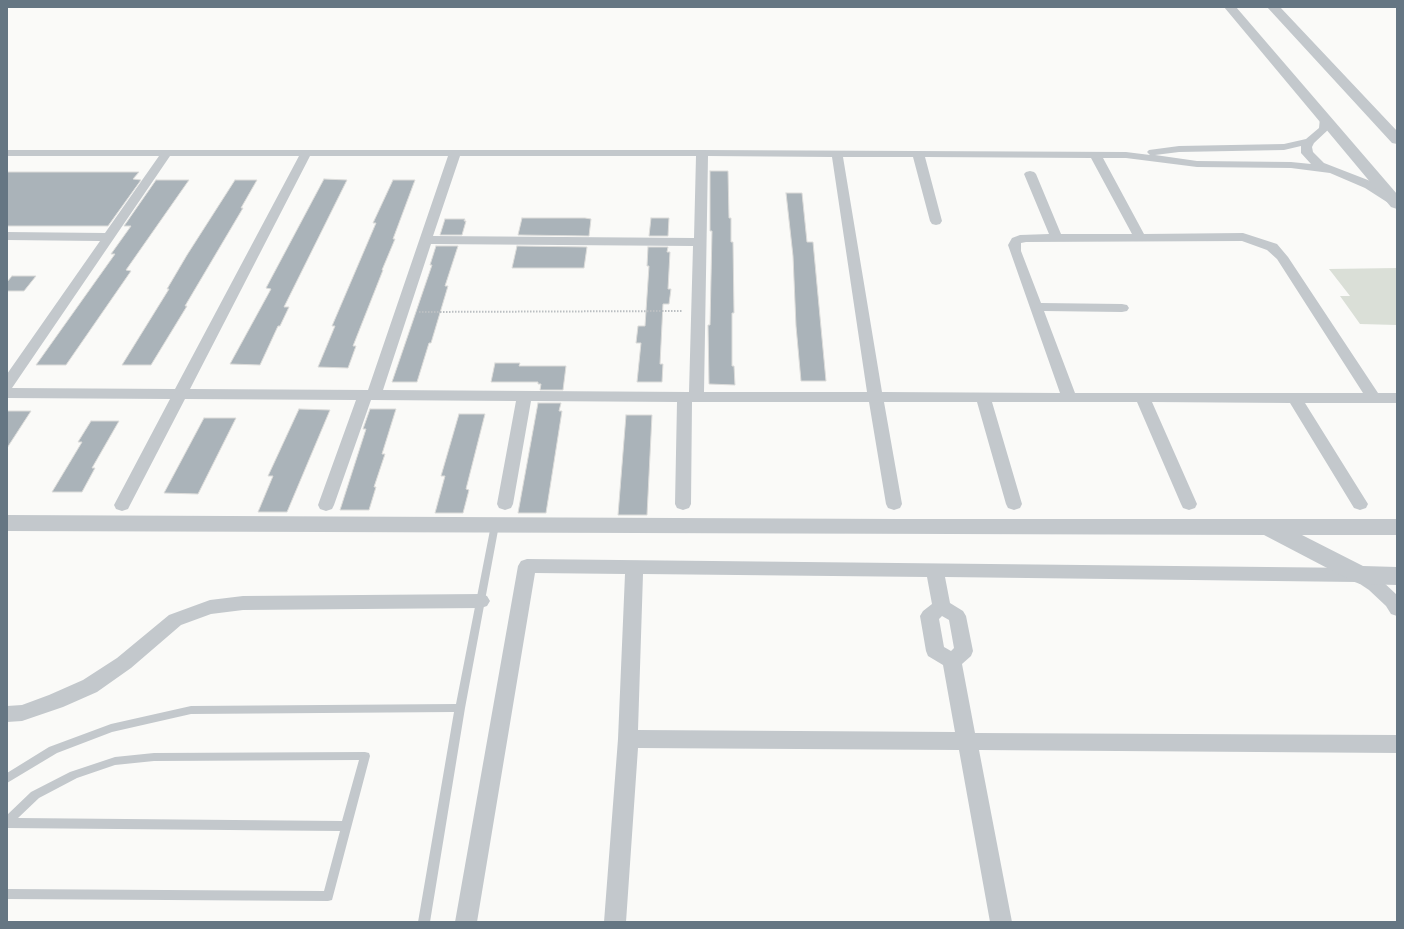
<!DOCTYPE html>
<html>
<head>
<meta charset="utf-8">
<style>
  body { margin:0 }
  #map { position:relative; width:1404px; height:929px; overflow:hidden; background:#fafaf8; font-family:"Sofia Sans Condensed",sans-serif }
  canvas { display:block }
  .frame { position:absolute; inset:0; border:8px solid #657683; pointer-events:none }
</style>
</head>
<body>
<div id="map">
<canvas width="1404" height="929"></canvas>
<div class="frame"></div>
</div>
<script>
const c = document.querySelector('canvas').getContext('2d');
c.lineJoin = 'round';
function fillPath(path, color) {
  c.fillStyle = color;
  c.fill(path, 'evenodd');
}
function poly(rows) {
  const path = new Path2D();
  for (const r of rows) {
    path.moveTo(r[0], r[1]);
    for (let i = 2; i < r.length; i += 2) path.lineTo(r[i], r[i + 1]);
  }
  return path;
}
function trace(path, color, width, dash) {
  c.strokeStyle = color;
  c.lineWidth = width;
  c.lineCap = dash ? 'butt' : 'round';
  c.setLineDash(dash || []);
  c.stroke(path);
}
const green = poly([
  [1397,268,1397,325,1360,324,1340,296,1350,296,1329,269]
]);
const building = poly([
  [710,171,728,171,729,218,731,218,731,242,733,242,734,313,732,313,732,366,734,366,735,385,709,384,708,325,710,325,712,231,710,231,710,171],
  [7,172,139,172,133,179,141,180,108,226,7,226,7,172],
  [324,179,347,180,284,307,289,307,280,326,278,326,260,365,230,364,271,289,266,288,324,179],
  [156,180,189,180,126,270,131,271,66,365,36,365,115,254,111,254,131,226,124,226,156,180],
  [235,180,257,180,241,208,243,208,185,306,187,306,151,365,122,365,169,289,167,289,187,255,235,180],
  [393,180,415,180,393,239,395,239,382,270,383,270,353,346,356,346,348,368,318,367,335,326,332,326,376,223,373,223,393,180],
  [786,193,802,193,807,242,813,242,826,381,801,381,796,326,793,256,786,193],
  [522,218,585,218,591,219,589,236,520,235,518,235,522,218],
  [651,218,669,218,668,236,649,236,651,218],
  [445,219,465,219,464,221,466,221,462,235,440,235,445,219],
  [436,246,458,246,445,286,448,286,431,343,429,343,417,382,392,382,432,265,430,265,436,246],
  [517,246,587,247,584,268,512,268,517,246],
  [648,247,668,247,667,252,670,252,668,289,671,289,669,304,663,304,660,364,663,364,662,382,637,382,641,343,636,343,638,326,645,326,649,266,647,266,648,247],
  [12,276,36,276,24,291,7,291,7,282,12,276],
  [495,363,520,363,519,366,566,366,563,390,540,390,541,384,538,384,538,382,491,382,495,363],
  [538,403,561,403,559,411,562,411,546,513,518,513,538,403],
  [299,409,330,410,287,512,258,512,273,476,268,476,299,409],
  [370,409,396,409,382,454,385,454,374,487,376,487,369,510,340,510,366,429,363,429,370,409],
  [7,411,31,411,7,448,7,411],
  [459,414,485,414,466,489,469,490,463,513,435,513,445,476,441,476,459,414],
  [626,415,652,415,647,515,618,515,626,415],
  [204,418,236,418,198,494,164,493,204,418],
  [91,421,119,421,92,468,95,468,82,492,52,492,82,442,78,442,91,421]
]);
const path = poly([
  [419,312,682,311]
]);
const service = poly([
  [495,522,498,523,499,525,465,708,430,922,418,922,454,712,191,714,112,732,57,753,7,783,7,773,49,747,111,724,191,706,456,704,491,525,492,523,495,522],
  [365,752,369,753,370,756,332,900,328,901,7,899,7,889,324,891,340,831,7,828,7,815,31,792,70,772,115,757,154,753,365,752],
  [359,760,342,821,18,818,39,798,77,778,115,765,154,761,359,760]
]);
const minor = poly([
  [1325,115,1330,118,1329,129,1314,143,1312,147,1313,152,1324,163,1373,182,1397,198,1397,204,1390,204,1365,188,1330,173,1291,168,1197,167,1126,158,1103,158,1144,234,1243,233,1277,244,1288,257,1378,393,1397,393,1397,403,1305,403,1368,504,1366,508,1360,510,1354,508,1290,403,1152,402,1197,504,1195,508,1189,510,1183,508,1181,504,1137,402,992,402,1022,504,1020,508,1014,510,1008,508,1006,504,977,402,884,402,902,504,900,508,894,510,888,508,886,504,869,402,692,402,691,504,689,508,683,510,677,508,675,504,677,402,531,401,513,504,511,508,505,510,499,508,497,504,516,401,371,400,334,505,332,509,326,511,320,509,318,505,356,400,185,399,130,505,128,509,122,511,116,509,114,505,170,399,7,398,7,374,100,241,7,240,7,232,105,233,159,156,7,156,7,150,702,150,1126,152,1150,155,1147,152,1149,150,1179,146,1284,144,1306,139,1319,128,1320,118,1325,115],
  [1301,146,1301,153,1311,164,1291,162,1197,161,1155,155,1179,152,1284,150,1301,146],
  [170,156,299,156,175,389,12,388,170,156],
  [310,156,448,156,368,390,190,389,310,156],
  [460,156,696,156,694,238,433,236,460,156],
  [708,156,832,157,867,392,704,392,708,156],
  [843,157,913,157,930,221,932,224,936,225,940,224,942,221,925,157,1091,158,1132,234,1061,234,1036,174,1034,172,1030,171,1026,172,1024,174,1049,234,1020,235,1012,238,1008,245,1060,393,882,392,843,157],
  [1242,241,1267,250,1277,259,1363,393,1075,393,1044,311,1122,312,1127,311,1129,308,1127,305,1122,304,1041,303,1021,251,1021,243,1026,242,1242,241],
  [431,244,693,246,689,392,383,390,431,244],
  [527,559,1360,568,1366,570,1381,580,1397,595,1397,616,1391,614,1386,606,1369,590,1357,582,945,577,950,603,963,611,966,616,973,651,971,656,962,664,975,733,1397,735,1397,753,979,750,1012,922,990,922,959,750,638,748,626,922,604,922,618,739,625,574,535,573,477,922,455,922,518,566,521,561,527,559],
  [643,574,927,577,932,604,923,611,920,616,926,651,928,656,943,665,955,732,638,730,643,574],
  [942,616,949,620,954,648,951,651,944,647,939,619,942,616],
  [481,594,487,596,490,601,487,606,481,608,243,610,211,614,181,625,131,668,97,692,63,707,22,721,7,722,7,706,22,705,49,695,83,680,117,658,169,615,210,600,243,596,481,594]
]);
const tertiary = poly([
  [1224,7,1236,7,1397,194,1397,209,1391,207,1224,7],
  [1267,7,1280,7,1397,131,1397,144,1392,143,1267,7],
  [7,515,898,519,1397,519,1397,535,1302,535,1363,566,1397,567,1397,585,1360,584,1352,581,1264,535,7,531,7,515]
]);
fillPath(green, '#dadfd7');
fillPath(building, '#aab3b9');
trace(building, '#dcdcda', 1);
trace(path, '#bbbfc2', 2, [1.5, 1.5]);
fillPath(service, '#c3c8cc');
fillPath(minor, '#c3c8cc');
fillPath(tertiary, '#c3c8cc');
</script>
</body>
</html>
